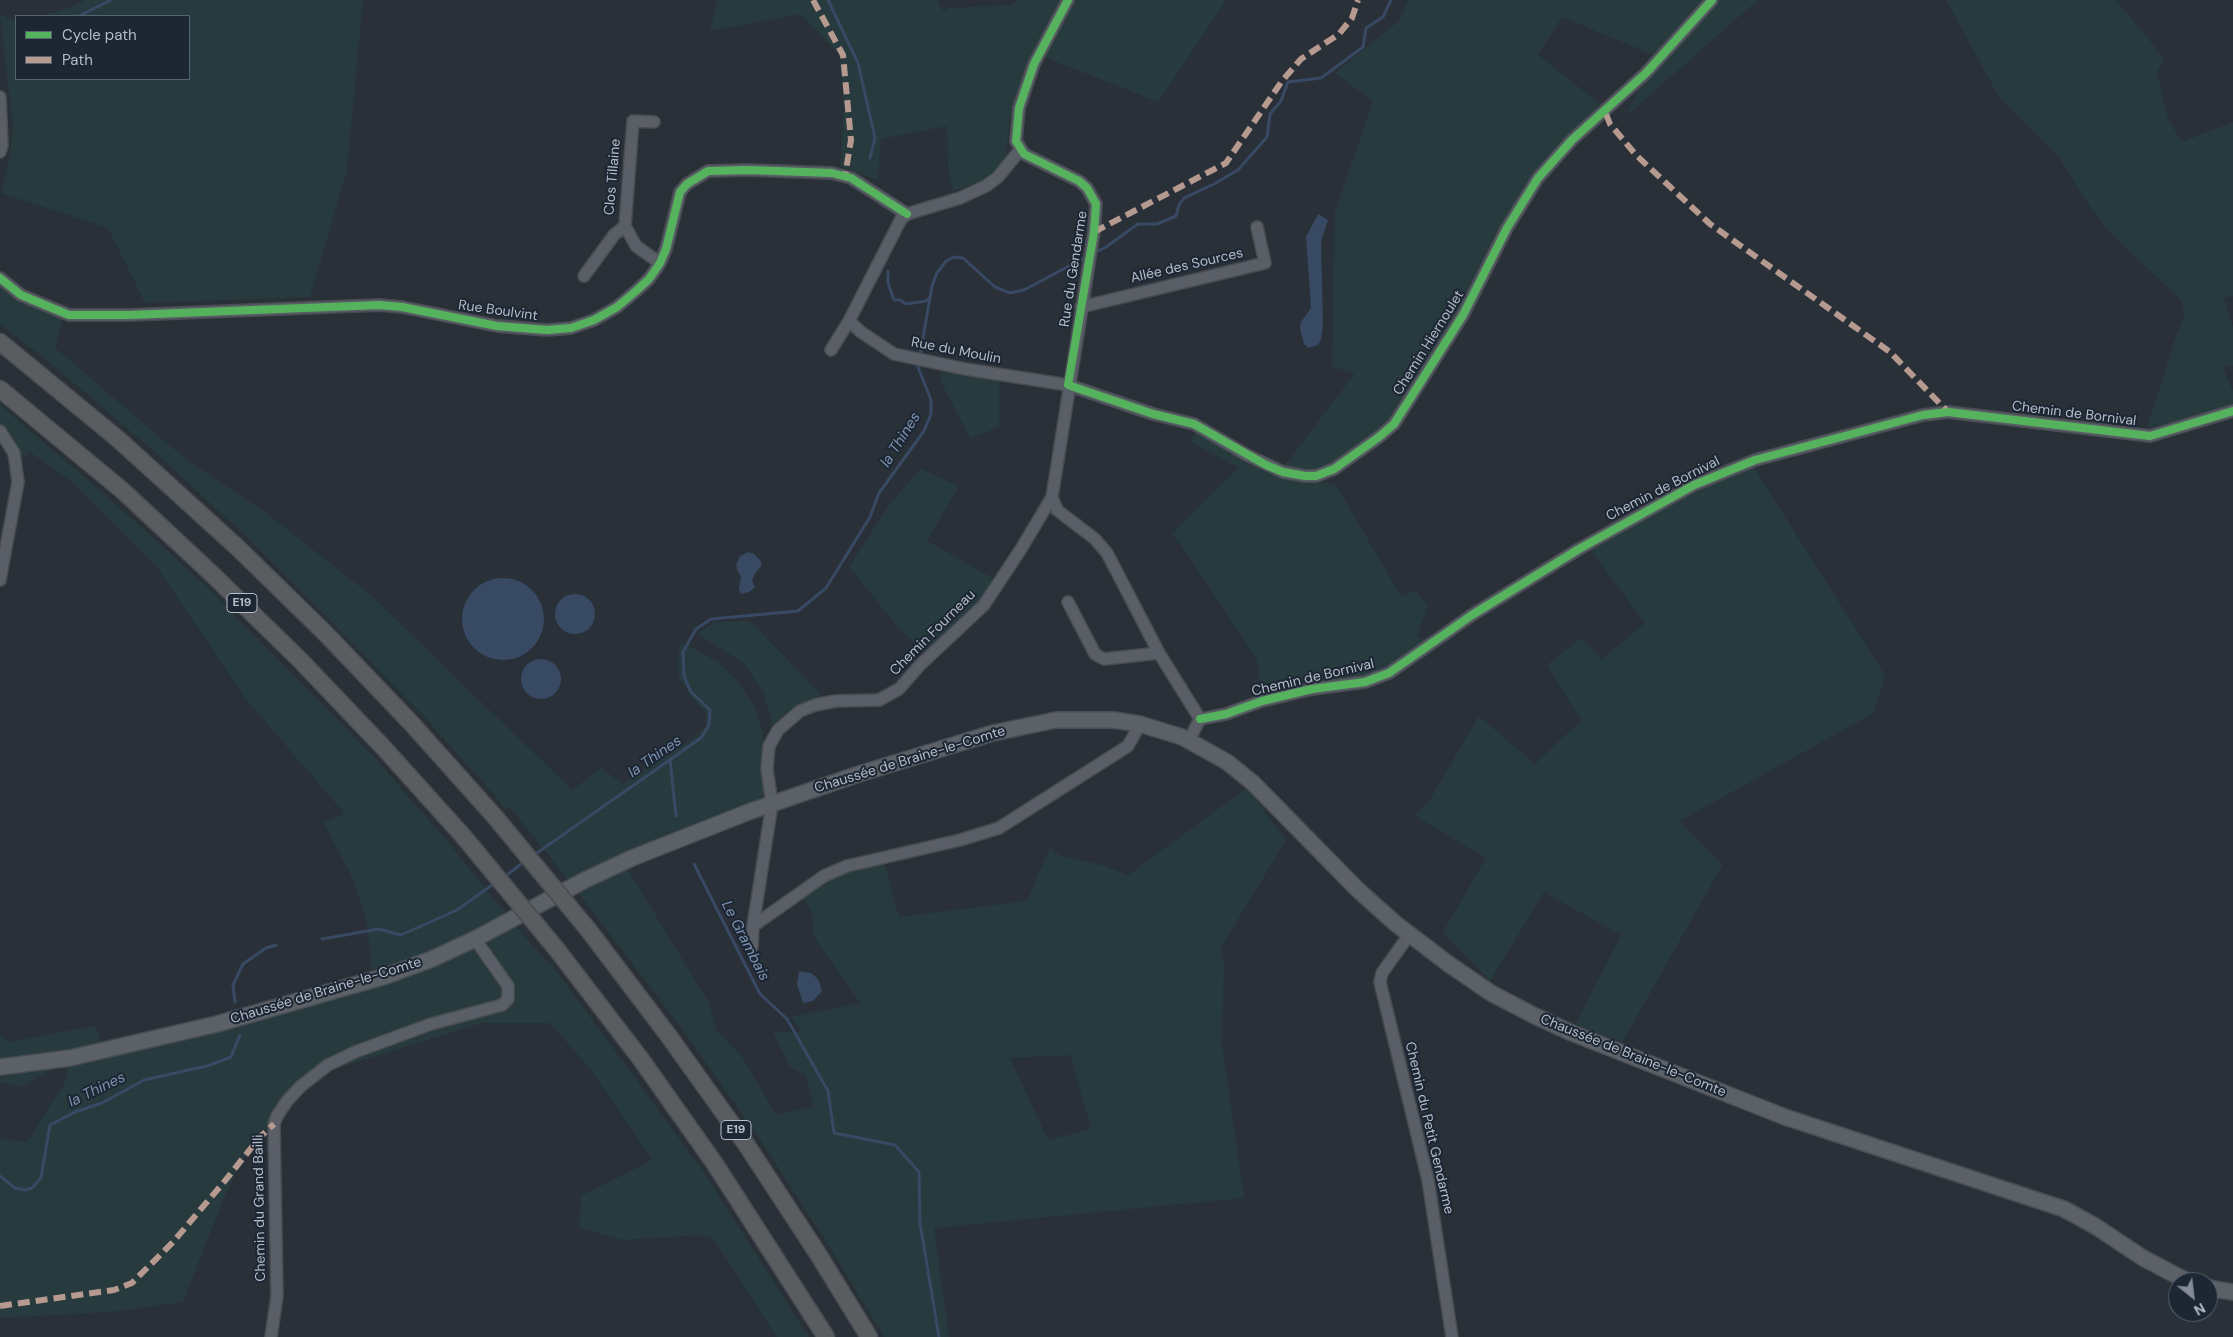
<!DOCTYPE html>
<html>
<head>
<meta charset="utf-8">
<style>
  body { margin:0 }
  #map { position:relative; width:2233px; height:1337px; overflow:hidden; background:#2a3038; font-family:"DM Sans",sans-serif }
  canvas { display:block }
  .legend { position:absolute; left:15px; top:15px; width:175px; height:65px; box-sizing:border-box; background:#1d2633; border:1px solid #59626f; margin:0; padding:6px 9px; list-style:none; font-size:15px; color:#b4bcc9 }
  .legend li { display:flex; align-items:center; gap:10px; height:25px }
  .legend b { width:25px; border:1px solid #59626f }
  .north { position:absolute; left:2168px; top:1272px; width:50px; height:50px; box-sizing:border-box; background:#1d2633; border:1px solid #59626f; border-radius:50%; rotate:151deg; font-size:14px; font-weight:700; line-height:20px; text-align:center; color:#b4bcc9 }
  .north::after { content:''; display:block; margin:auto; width:18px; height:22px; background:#848b96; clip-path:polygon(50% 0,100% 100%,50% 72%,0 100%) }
</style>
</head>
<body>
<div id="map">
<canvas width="2233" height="1337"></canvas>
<ul class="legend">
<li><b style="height:6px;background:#56b35d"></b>Cycle path</li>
<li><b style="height:6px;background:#b69a8f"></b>Path</li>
</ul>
<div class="north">N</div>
</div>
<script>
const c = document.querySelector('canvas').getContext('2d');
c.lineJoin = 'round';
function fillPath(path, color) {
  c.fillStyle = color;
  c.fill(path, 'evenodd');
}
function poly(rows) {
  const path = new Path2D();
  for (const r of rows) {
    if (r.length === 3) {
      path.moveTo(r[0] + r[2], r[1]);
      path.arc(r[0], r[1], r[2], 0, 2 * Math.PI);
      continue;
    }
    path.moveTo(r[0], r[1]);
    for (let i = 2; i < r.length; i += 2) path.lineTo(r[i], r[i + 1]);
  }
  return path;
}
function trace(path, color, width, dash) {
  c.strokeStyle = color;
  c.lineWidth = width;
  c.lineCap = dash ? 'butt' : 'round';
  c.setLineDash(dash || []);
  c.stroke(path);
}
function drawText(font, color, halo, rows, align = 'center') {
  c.font = font + ' "DM Sans",sans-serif';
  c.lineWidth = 4;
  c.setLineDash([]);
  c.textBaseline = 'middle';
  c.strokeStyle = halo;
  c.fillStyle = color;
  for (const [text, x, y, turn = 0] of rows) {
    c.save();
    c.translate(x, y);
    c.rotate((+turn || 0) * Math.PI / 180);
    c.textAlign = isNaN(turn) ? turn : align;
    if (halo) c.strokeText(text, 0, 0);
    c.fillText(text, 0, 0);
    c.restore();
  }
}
const green = poly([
  [86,0,363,0,347,170,310,297,145,303,108,228,1,193,9,161,13,126,0,14,16,22,16,79,189,79,189,16,42,16,57,12],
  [717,0,937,0,943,11,949,8,1012,5,1018,0,1064,0,1021,88,1010,118,1006,154,1001,165,992,175,979,182,953,191,948,170,947,126,881,139,878,180,840,166,844,107,839,54,801,14,710,31],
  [1072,0,1226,0,1158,102,1042,56],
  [1408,0,1758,0,1625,117,1656,56,1562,17,1538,55,1599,103,1600,111,1540,172,1469,301,1393,420,1337,463,1316,472,1283,468,1355,373,1332,367,1335,211,1373,101,1335,73,1400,20],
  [1946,0,2116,0,2164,58,2157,72,2168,119,2182,142,2233,122,2233,296,2224,298,2233,328,2233,365,2223,368,2233,391,2233,405,2182,422,2147,427,2176,336,2185,314,2181,300,2110,233,2084,198,2059,157,2000,99],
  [0,284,30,306,63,319,55,348,188,461,265,512,372,596,572,790,601,768,623,784,691,740,706,727,706,713,690,695,679,678,678,658,681,642,718,662,739,683,755,708,763,732,763,797,649,844,571,883,511,809,504,806,422,714,248,538,156,453,61,372,0,324],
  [941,370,999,380,999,427,970,438,945,390,941,378],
  [0,405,112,501,205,585,374,757,445,839,508,916,475,939,513,999,515,989,508,974,489,951,489,940,515,925,544,959,550,962,703,1171,809,1337,777,1337,713,1238,698,1235,623,1240,579,1228,581,1196,652,1160,592,1071,550,1023,482,1023,344,1066,336,1065,355,1052,301,1086,242,1161,224,1198,183,1302,111,1312,0,1318,0,1139,27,1142,64,1084,69,1067,372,971,366,916,351,875,323,822,345,814,245,698,160,571,68,479,30,452,21,458,0,425],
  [1198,431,1248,464,1299,483,1315,480,1336,485,1401,596,1416,591,1428,606,1417,636,1426,642,1384,671,1362,678,1262,695,1257,660,1181,545,1172,535,1193,512,1239,468,1189,441],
  [1753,466,1885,675,1874,713,1680,821,1723,864,1623,1041,1574,1027,1621,935,1544,892,1490,981,1443,932,1486,858,1414,815,1429,801,1479,716,1535,764,1581,720,1547,665,1581,638,1602,659,1645,623,1589,548,1657,510],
  [921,469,959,486,927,541,998,581,971,611,926,654,898,627,849,567,891,502],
  [750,621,819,692,820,699,796,706,774,729,764,694,744,663,697,634,713,622],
  [1247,788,1286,840,1220,949,1224,960,1222,1045,1244,1198,934,1228,949,1337,884,1337,829,1246,757,1135,679,1025,578,892,627,868,709,1003,716,1030,742,1057,776,1115,813,1106,806,1075,790,1067,773,1032,803,1033,790,1017,860,1003,813,935,812,913,801,895,825,879,849,870,884,861,899,917,1027,901,1050,847,1059,855,1101,865,1128,875],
  [1070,1055,1091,1129,1048,1140,1010,1058],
  [95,1026,101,1043,20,1087,0,1082,0,1035,8,1042]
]);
const water = poly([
  [1318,214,1328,220,1321,242,1323,323,1321,339,1318,345,1308,348,1304,344,1300,328,1301,322,1311,308,1306,237],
  [748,552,754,554,761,561,761,566,754,575,752,581,755,587,749,592,741,594,739,589,741,576,738,572,736,565,740,556],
  [503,619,41],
  [575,614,20],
  [541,679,20],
  [799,971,811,973,818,979,822,991,813,1001,803,1003,797,984]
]);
const stream = poly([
  [828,0,858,63,875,138,870,158],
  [79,16,111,0],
  [1094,253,1106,247,1138,224,1157,224,1176,216,1179,205,1184,198,1214,184,1238,170,1267,137,1270,114,1281,101,1288,82,1321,78,1363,47,1366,28,1383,17,1391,0],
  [888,271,888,283,894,300,900,300,906,304,926,301,930,297],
  [670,759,676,816],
  [534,855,701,738,709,725,710,710,691,692,684,676,683,652,696,629,711,619,798,611,826,588,870,517,879,493,924,431,931,414,931,400,918,367,932,286,937,273,946,261,954,257,963,258,995,287,1010,293,1024,290,1086,257],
  [694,864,760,994,787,1019,828,1091,834,1133,895,1145,919,1172,920,1223,939,1337],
  [504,877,525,861],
  [322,939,379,929,401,935,457,910,495,883],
  [235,1002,233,985,243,964,266,948,276,945],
  [0,1176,15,1188,25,1190,32,1188,41,1178,50,1125,75,1112,102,1103,144,1080,207,1066,231,1057,240,1035]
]);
const minor = poly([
  [1068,0,1034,64,1019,108,1016,141,1024,154,1079,181,1087,188,1096,204,1094,232,1052,497,1057,510,1095,539,1107,553,1159,653,1200,719],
  [0,97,2,145,0,152],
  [654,122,633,121,625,226,636,246,660,263],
  [584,276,614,235,625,226],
  [0,278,21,295,69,315,129,315,379,305,402,307,497,326,547,330,571,328,594,320,617,307,636,291,649,279,660,263,666,249,680,192,687,184,708,171,748,170,832,173,851,178,907,214],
  [1081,307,1265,263,1257,227],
  [849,321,861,332,894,354,965,369,1068,385,1153,414,1194,424,1247,455,1283,472,1305,476,1316,476,1334,469,1379,437,1394,424,1463,315,1507,228,1538,178,1572,140,1646,73,1712,0],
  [831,350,849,321,901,219,907,214,960,198,986,186,998,177,1020,150],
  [0,431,14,453,18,482,0,580],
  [1068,602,1095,654,1104,659,1159,653],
  [1200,719,1226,714,1262,701,1312,689,1365,682,1389,673,1472,615,1579,549,1694,485,1755,460,1923,415,1948,412,2150,436,2233,411],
  [1189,740,1200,719],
  [753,926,824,876,847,866,960,840,999,828,1128,746,1140,724],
  [1409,935,1382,973,1380,982,1428,1180,1452,1337],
  [752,947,753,926,772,804,767,769,769,746,778,730,800,711,815,705,836,701,879,700,899,689,920,665,984,605,1021,549,1052,497],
  [271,1337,277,1296,274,1124,277,1116,287,1101,301,1086,328,1065,355,1052,431,1024,502,1005,508,999,508,986,475,939]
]);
const major = poly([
  [0,1067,70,1058,217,1024,386,976,432,959,475,939,585,880,632,858,751,811,859,774,993,733,1056,720,1114,720,1140,724,1182,737,1227,762,1253,783,1357,889,1396,924,1450,965,1491,993,1533,1015,1572,1033,1785,1117,2064,1209,2095,1226,2143,1258,2189,1282],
  [2208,1288,2233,1292]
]);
const highway = poly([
  [0,342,118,439,238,548,326,634,412,724,496,818],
  [0,389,123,491,212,574,300,660,383,747,464,837],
  [590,932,668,1035,746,1144,818,1254,869,1337],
  [558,951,640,1058,715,1164,826,1337]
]);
const highwayBridge = poly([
  [496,818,590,932],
  [464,837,558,951]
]);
const quiet = poly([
  [813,0,843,55,851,140,845,176],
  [1606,114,1610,124,1636,155,1710,224,1890,352,1948,412],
  [1094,232,1226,163,1282,81,1301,59,1339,34,1352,18,1358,0],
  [0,1306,114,1290,132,1283,173,1242,224,1182,260,1137,274,1124]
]);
const cycleway = poly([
  [1068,0,1034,64,1019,108,1016,141,1024,154,1079,181,1087,188,1096,204,1094,232,1068,385,1153,414,1194,424,1266,465,1283,472,1305,476,1316,476,1334,469,1379,437,1394,424,1463,315,1507,228,1538,178,1572,140,1646,73,1712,0],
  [0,278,21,295,69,315,129,315,379,305,402,307,497,326,547,330,571,328,594,320,617,307,636,291,649,279,660,263,666,249,680,192,687,184,708,171,748,170,832,173,851,178,907,214],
  [1200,719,1226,714,1262,701,1312,689,1365,682,1389,673,1472,615,1579,549,1694,485,1755,460,1923,415,1948,412,2150,436,2233,411]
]);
const shields = [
  [242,603,30],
  [736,1130,30]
];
const shieldNames = [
  ["E19",242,603],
  ["E19",736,1130]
];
const streetNames = [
  ["Clos Tillaine",613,177,-85],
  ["Allée des Sources",1187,266,-13],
  ["Rue du Gendarme",1074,269,-81],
  ["Rue Boulvint",498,311,8],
  ["Chemin Hiernoulet",1429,343,-58],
  ["Rue du Moulin",956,351,11],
  ["Chemin de Bornival",2074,414,7],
  ["Chemin de Bornival",1663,489,-27],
  ["Chemin Fourneau",933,633,-45],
  ["Chemin de Bornival",1313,678,-13],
  ["Chaussée de Braine-le-Comte",910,760,-17],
  ["Chaussée de Braine-le-Comte",326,991,-17],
  ["Chaussée de Braine-le-Comte",1633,1056,22],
  ["Chemin du Petit Gendarme",1429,1128,77],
  ["Chemin du Grand Bailli",260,1208,-91]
];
const waterNames = [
  ["la Thines",901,440,-58],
  ["la Thines",655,757,-35],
  ["Le Grambais",745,941,63],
  ["la Thines",97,1090,-26]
];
fillPath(green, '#273a3e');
fillPath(water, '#384963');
trace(stream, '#384963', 3);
trace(minor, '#484c53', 14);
trace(major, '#484c55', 18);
trace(highway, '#474c53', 19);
trace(minor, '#5a5e66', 11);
trace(major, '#5c6168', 15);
trace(highway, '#5a5d60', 16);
trace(highwayBridge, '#474c53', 19, []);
trace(highwayBridge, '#5a5d60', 16);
trace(quiet, '#b69a8f', 6, [12, 6]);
trace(cycleway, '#56b35d', 8);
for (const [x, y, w] of shields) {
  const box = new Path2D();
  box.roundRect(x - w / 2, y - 9.5, w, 19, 4);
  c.fillStyle = '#1d2633';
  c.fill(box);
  trace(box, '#b4bcc9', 1);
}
drawText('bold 12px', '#b4bcc9', null, shieldNames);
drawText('14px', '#b4bcc9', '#1d2633', streetNames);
drawText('italic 15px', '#7c92b1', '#1d2633', waterNames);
</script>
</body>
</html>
